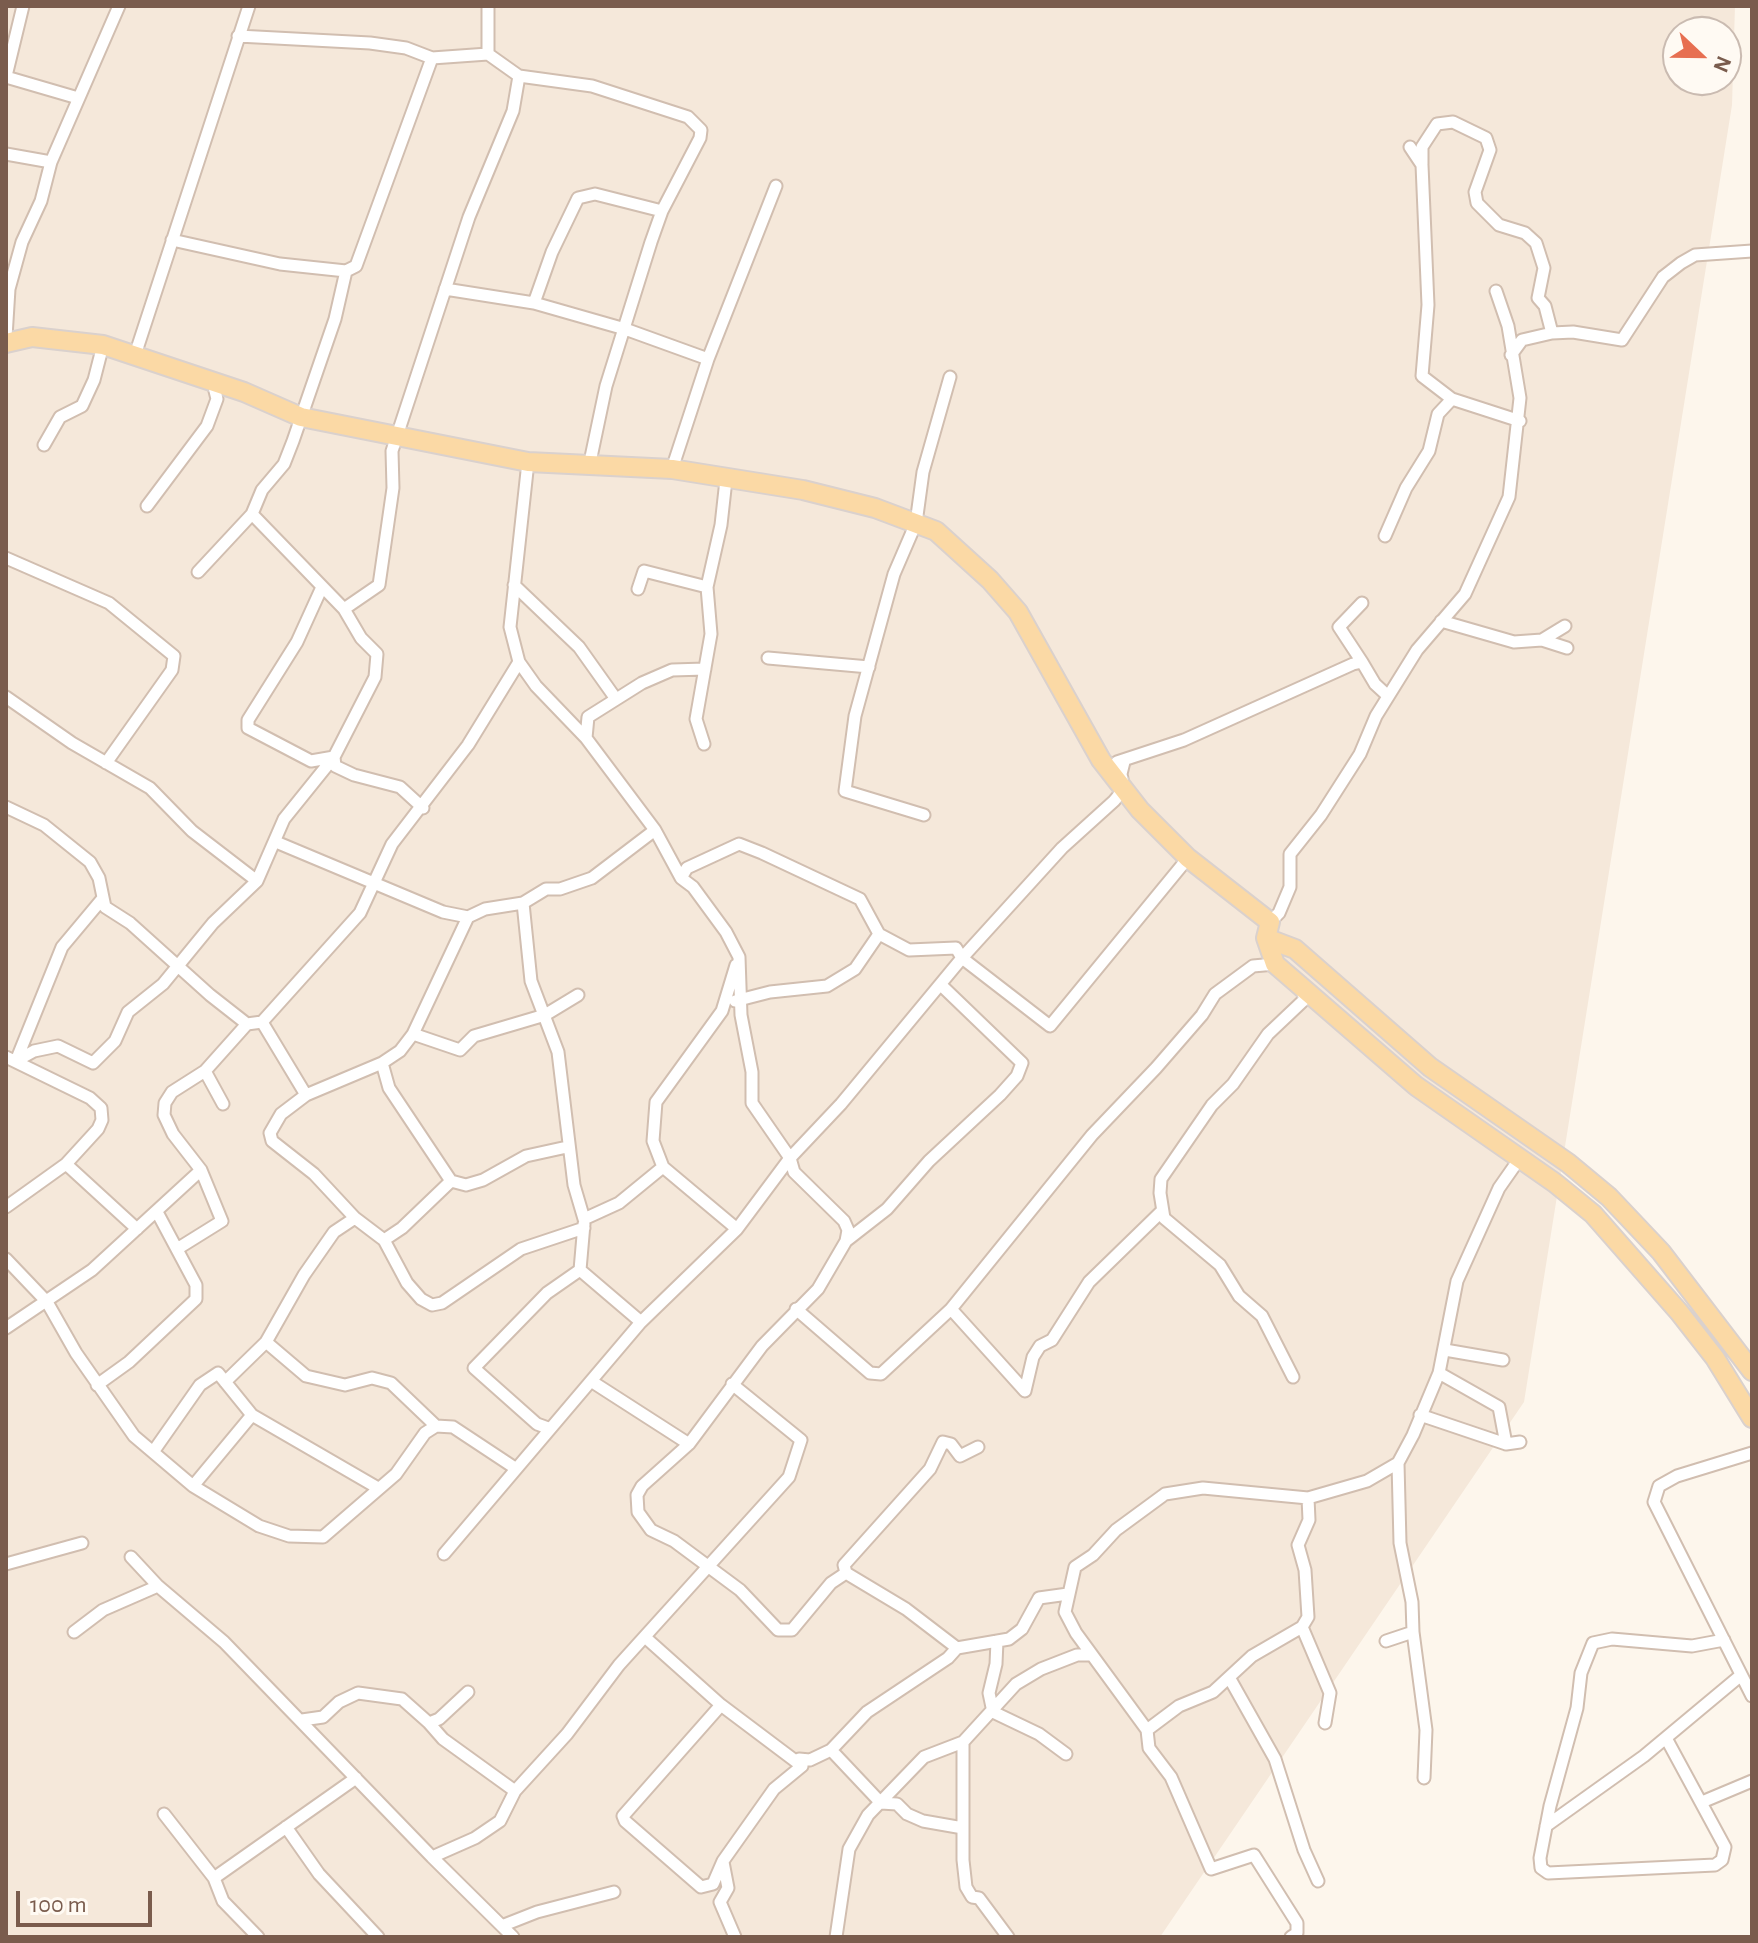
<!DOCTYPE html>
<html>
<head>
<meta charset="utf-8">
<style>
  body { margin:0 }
  #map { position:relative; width:1758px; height:1943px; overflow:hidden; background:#fdf6ec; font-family:"Alegreya Sans",sans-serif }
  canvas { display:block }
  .frame { position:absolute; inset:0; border:8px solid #7a5c4d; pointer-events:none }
  .north { position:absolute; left:1662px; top:16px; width:80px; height:80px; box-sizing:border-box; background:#fffaf3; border:2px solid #cabbb1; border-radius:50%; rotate:112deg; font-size:22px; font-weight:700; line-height:32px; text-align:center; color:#7a5c4d }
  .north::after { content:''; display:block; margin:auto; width:28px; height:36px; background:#e76f51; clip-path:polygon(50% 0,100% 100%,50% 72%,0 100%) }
  .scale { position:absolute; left:16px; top:1891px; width:136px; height:36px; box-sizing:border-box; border:4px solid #7a5c4d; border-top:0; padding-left:10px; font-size:24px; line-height:28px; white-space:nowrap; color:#7a5c4d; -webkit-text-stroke:6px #fffaf3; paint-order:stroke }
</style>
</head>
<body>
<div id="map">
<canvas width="1758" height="1943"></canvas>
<div class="frame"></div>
<div class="north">N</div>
<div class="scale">100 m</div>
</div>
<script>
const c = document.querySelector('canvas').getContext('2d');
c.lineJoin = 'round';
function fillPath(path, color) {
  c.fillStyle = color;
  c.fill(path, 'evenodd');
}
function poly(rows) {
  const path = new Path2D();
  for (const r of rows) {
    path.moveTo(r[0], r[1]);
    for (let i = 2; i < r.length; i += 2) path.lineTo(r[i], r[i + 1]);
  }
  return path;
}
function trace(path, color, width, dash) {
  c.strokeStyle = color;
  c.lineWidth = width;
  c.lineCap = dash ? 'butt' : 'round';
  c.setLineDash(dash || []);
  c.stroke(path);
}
const residential = poly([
  [6,6,1735,6,1732,105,1524,1402,1160,1937,6,1937],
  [1678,32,1726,32,1726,80,1678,80]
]);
const street = poly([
  [238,36,370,43,406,48,432,58],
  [488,54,519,76],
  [6,76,23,6],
  [6,77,78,98],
  [1410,147,1422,165,1428,305,1422,376,1452,399,1520,421],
  [6,154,51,162],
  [1422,164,1422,147,1437,124,1453,122,1486,138,1490,150,1475,192,1477,203,1499,225,1525,233,1536,243,1544,268,1538,298,1545,306,1552,333],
  [172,240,280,264,346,271,356,266,432,58,488,54,488,6],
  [445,289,534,303,625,329,708,359,672,469],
  [534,303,552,252,578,198,595,194,662,211],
  [6,337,9,289,22,242,41,201,51,162,119,6],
  [135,355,249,6],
  [1511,355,1522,340,1552,333,1573,332,1622,340,1663,277,1681,263,1695,255,1752,251],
  [708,359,776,186],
  [44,445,60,417,82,406,94,380,103,345],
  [528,462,510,627,519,662,536,686,586,738,655,830,592,878,560,889,546,889,523,903,531,981,558,1052,574,1185,584,1219,619,1203,663,1167,737,1229],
  [147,506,207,426,217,399,213,383],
  [1385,536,1406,488,1429,451,1438,414,1452,399],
  [6,558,109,603,174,656,172,670,106,763],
  [198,572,252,514],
  [514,585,579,647,616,699],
  [322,587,297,642,248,720,248,728,311,761,334,757,335,766,354,775,400,787,423,808],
  [638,589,644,571,707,587],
  [344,609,379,585,393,488,392,451,469,217,513,111,519,76,592,86,688,117,701,130,700,138,662,211,651,242,606,386,590,462],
  [1441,621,1514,642,1542,640,1567,648],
  [1542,640,1565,626],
  [768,658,869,667],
  [1362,662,1339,627,1362,603],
  [6,697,72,743,150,788,192,831,257,881],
  [586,738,588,717,642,683,672,670,705,669],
  [704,744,696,719,711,634,707,587,721,525,726,480],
  [1117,762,1184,740,1353,664,1362,662,1375,684,1388,696],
  [6,807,44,825,90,862,99,878,105,907,130,923,210,995,247,1024,262,1022,360,913,392,844,468,745,519,662],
  [924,815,845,791,855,716,894,574,916,523,923,472,950,377],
  [655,830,681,878,693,887,726,932,739,957,741,1015,752,1072,752,1103,790,1158,794,1172,844,1221,848,1230,846,1241,818,1289,762,1346,689,1444,642,1486,637,1495,638,1512,651,1530,674,1541,740,1590,778,1630,792,1630,831,1583,846,1573],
  [276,842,443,912,468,917,485,909,523,903],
  [681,878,687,868,739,844,762,853,860,899,879,934,909,950,956,948,962,958,1050,1026,1188,858],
  [468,917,413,1034,400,1051,382,1063,306,1095,281,1114,270,1133,272,1141,314,1174,355,1218,384,1240,407,1283,421,1299,432,1305,442,1303,521,1249,584,1228],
  [1270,922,1279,913,1290,887,1290,854,1321,815,1360,754,1376,716,1417,650,1465,594,1509,497,1520,398,1508,326,1496,291],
  [735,1001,770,992,827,986,855,969,879,934],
  [262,1022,306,1095],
  [413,1034,460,1050,474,1036,545,1015,578,995],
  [6,1057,90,1098,101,1108,102,1120,98,1129,66,1164,6,1207],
  [16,1061,34,1051,58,1046,93,1063,115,1041,128,1012,163,984,213,923,257,881,284,819,334,757,375,677,377,654,361,638,344,609,252,514,262,490,284,464,293,441,335,319,346,271],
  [16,1061,62,947,103,898],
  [382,1063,389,1088,451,1181,466,1185,483,1180,526,1156,567,1147],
  [205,1071,223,1104],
  [66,1164,137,1229],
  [663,1167,653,1141,656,1102,722,1011,736,965],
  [584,1224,580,1270,641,1322],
  [384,1240,402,1228,451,1181],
  [846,1241,887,1209,929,1161,1000,1095,1017,1076,1022,1063,941,985],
  [177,1249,222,1221,201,1170,173,1134,164,1115,165,1103,172,1092,205,1071,247,1024],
  [6,1259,47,1302,76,1353,134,1436,193,1486,259,1526,289,1536,323,1537,396,1474,425,1433,436,1426,453,1427,515,1468],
  [796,1309,870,1373,881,1374,951,1309,1092,1135,1156,1068,1202,1015,1215,994,1253,966,1275,964],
  [951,1309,1025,1391,1033,1357,1040,1346,1052,1340,1089,1282,1162,1211],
  [6,1328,92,1270,201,1170],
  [266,1342,306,1376,345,1385,372,1378,391,1383,436,1426],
  [1445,1347,1445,1350,1503,1360],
  [1439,1373,1499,1407,1506,1444],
  [1293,1377,1262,1316,1239,1296,1220,1265,1164,1218,1160,1193,1161,1179,1212,1105,1233,1084,1268,1034,1305,999,1301,988],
  [591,1381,689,1444],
  [225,1382,266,1342,304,1275,334,1232,355,1218],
  [97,1385,129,1362,196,1299,196,1285,157,1212],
  [1420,1415,1506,1444,1520,1442],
  [548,1428,537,1424,474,1368,547,1293,580,1270],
  [153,1452,200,1385,218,1373,252,1415,378,1488],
  [1752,1453,1677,1476,1659,1486,1654,1502,1752,1696],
  [193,1486,252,1415],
  [444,1554,641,1322,737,1229,790,1158,841,1104,962,958,1062,848,1114,801,1124,789,1121,774,1124,762],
  [131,1557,158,1586],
  [6,1564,82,1543],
  [1302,1627,1330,1693,1325,1723],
  [74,1632,103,1610,158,1586,224,1642,432,1857],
  [1413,1632,1426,1730,1424,1778],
  [646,1638,721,1705,802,1766,799,1759,810,1760,831,1750,867,1712,948,1658,957,1648,1009,1639,1022,1629,1039,1598,1068,1594],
  [997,1641,996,1664,989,1693,993,1712,1039,1734,1066,1754],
  [1386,1641,1413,1632,1412,1602,1400,1543,1398,1463],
  [957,1648,906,1609,846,1573,844,1565,930,1469,943,1442,951,1444,960,1456,978,1447],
  [1230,1679,1275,1759,1304,1850,1318,1881],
  [468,1692,439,1719,429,1723,443,1739,515,1791],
  [721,1705,623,1816,625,1821,701,1887,713,1884,723,1861,774,1789,802,1766],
  [302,1720,323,1717,339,1702,358,1693,402,1699,429,1723],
  [1147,1730,1179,1706,1213,1692,1252,1656,1302,1627,1308,1617,1305,1570,1298,1545,1309,1520,1308,1498],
  [1666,1738,1725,1847,1722,1860,1715,1865,1548,1873,1541,1868,1540,1858,1550,1806,1577,1708,1581,1673,1593,1643,1612,1639,1692,1646,1724,1640],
  [963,1742,963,1860,966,1887,972,1897,979,1898,1008,1937],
  [831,1750,881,1803,897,1804,907,1814,923,1821,963,1828],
  [1702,1802,1752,1781],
  [164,1814,214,1878,356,1778],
  [1546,1826,1644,1756,1740,1676],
  [286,1827,319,1874,378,1937],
  [723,1862,728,1888,720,1902,735,1937],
  [214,1878,223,1901,258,1937],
  [504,1925,537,1912,614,1892],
  [513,1937,432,1857,475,1838,500,1821,515,1791,567,1734,619,1665,789,1477,801,1440,732,1384],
  [836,1937,849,1849,868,1815,924,1757,963,1742,1016,1684,1041,1669,1077,1655,1092,1655],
  [1291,1937,1297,1933,1297,1923,1254,1855,1211,1869,1171,1777,1149,1748,1147,1730,1076,1633,1065,1612,1075,1567,1093,1555,1116,1530,1165,1494,1203,1488,1308,1498,1367,1481,1398,1463,1413,1435,1439,1373,1457,1281,1499,1188,1520,1158]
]);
const primary = poly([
  [6,343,32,337,103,345,244,392,301,417,528,462,672,469,803,490,875,508,936,531,990,580,1018,612,1101,760,1140,810,1188,858,1270,922,1266,938,1275,964,1416,1086,1555,1183,1593,1214,1679,1312,1715,1358,1752,1418],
  [1266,938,1295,949,1430,1067,1568,1163,1609,1197,1661,1252,1752,1371]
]);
fillPath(residential, '#f5e8da');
trace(street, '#d1beb0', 15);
trace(primary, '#dad1cd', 22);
trace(street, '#fff', 11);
trace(primary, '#fbd9a5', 18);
</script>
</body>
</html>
